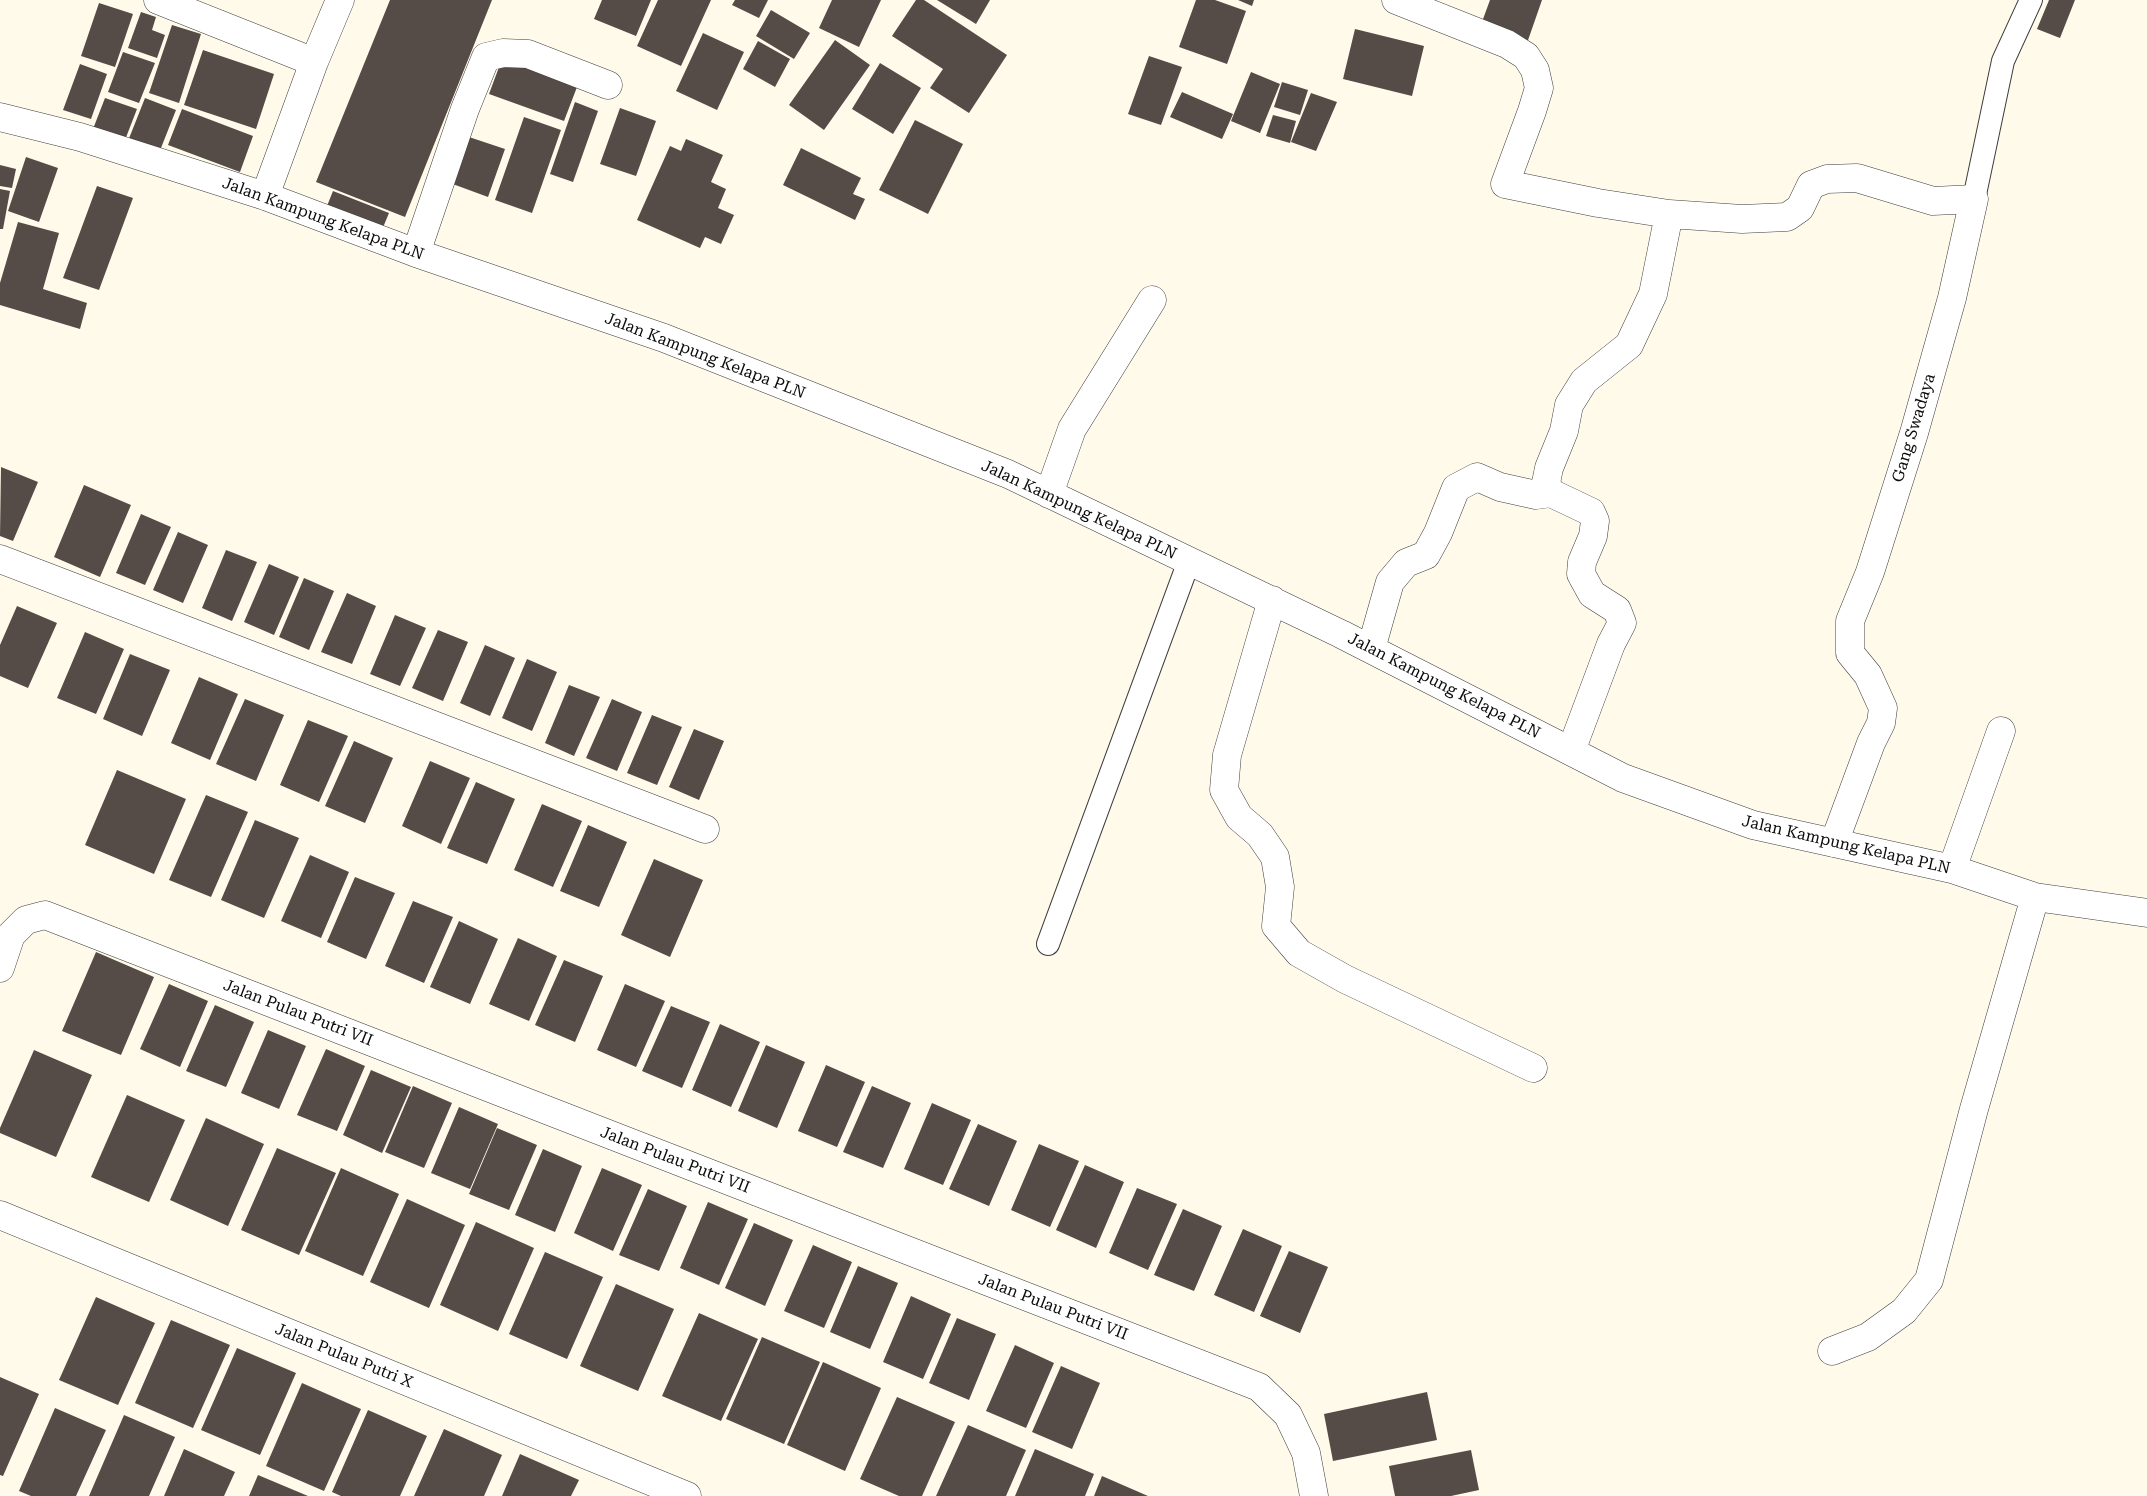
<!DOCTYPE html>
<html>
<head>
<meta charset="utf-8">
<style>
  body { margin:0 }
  canvas { display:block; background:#fffaea }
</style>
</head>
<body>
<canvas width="2147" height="1496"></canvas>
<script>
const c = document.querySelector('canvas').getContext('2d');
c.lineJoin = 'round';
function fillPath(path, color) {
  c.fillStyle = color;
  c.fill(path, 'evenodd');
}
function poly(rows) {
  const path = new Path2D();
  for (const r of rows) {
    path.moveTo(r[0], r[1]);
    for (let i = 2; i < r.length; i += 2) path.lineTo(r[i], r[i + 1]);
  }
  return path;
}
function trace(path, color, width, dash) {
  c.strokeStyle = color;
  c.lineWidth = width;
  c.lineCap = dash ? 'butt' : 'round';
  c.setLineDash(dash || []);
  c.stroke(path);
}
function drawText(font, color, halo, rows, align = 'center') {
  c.font = font + ' "Roboto Serif",serif';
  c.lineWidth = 5;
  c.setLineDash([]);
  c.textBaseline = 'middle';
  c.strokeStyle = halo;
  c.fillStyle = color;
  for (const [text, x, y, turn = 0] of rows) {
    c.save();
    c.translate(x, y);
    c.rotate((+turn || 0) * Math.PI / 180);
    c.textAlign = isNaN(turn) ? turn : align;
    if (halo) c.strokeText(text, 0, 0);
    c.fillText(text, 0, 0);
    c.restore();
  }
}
const building = poly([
  [390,0,492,0,405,217,316,182],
  [602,0,651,0,636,36,594,19],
  [658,0,711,0,681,66,637,46],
  [735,0,768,0,759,18,732,5],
  [832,0,881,0,859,47,819,28],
  [916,0,924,0,1007,55,969,113,930,88,943,69,892,36],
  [937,0,990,0,976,24],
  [1196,0,1215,0,1246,11,1227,64,1179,47],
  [1238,0,1254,0,1252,6],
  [1490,0,1542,0,1526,46,1479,30],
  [2049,0,2075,0,2060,38,2037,29],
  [99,3,133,14,115,67,81,56],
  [771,10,810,33,794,59,756,36],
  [141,12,156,17,152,30,165,35,157,58,128,48],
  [172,25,201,34,179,103,149,93],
  [1355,29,1424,46,1412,96,1343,79],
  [703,33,744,52,717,110,676,91],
  [835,40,870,65,824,130,789,105],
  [758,41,790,59,775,87,743,69],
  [203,50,274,74,256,129,184,105],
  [123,52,155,63,139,103,108,92],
  [1149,56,1182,67,1161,125,1128,114],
  [502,59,577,87,564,121,489,94],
  [880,63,921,88,893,134,852,109],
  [80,64,107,74,91,119,63,110],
  [1251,72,1280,84,1260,133,1231,121],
  [1282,82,1308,90,1300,115,1274,107],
  [1182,92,1233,114,1222,139,1170,117],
  [1311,93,1337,102,1316,151,1291,142],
  [105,98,137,109,125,140,93,129],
  [145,98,176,110,159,153,128,141],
  [575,102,598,111,573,182,550,174],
  [620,108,656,121,636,176,600,164],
  [182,109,253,136,240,172,168,145],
  [1273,115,1296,121,1290,143,1266,136],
  [524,117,561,130,532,213,495,200],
  [915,120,963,144,928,214,879,190],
  [466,136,505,149,488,197,450,183],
  [686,139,723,155,711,182,726,189,718,208,734,215,721,244,705,237,700,248,637,220,670,146,681,151],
  [801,148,861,178,853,194,865,199,855,220,783,185],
  [26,157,58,168,39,222,8,211],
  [0,165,16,169,12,188,0,186],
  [97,186,133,198,99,290,63,278],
  [0,189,10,191,3,229,0,229],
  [333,191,389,213,379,237,323,216],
  [18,222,59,233,43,289,87,303,80,329,0,305,0,283],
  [1,467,38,482,13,541,0,536],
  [84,485,131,505,100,577,54,557],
  [141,514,171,527,145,585,116,573],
  [178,532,208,545,183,603,153,590],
  [226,550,257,562,232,621,202,608],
  [269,564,299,577,274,635,244,622],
  [304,578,334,591,309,650,279,637],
  [347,593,376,606,352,664,321,652],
  [17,606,57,623,28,688,0,676,0,645],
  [395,615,426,628,400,686,370,674],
  [438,630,468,642,443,701,412,688],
  [85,632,124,649,96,714,57,698],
  [485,645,515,658,490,716,460,703],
  [130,654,170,670,142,736,103,719],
  [527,659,557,672,532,731,502,718],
  [199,677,238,694,210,760,171,743],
  [569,685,600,697,574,756,545,743],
  [245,699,284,715,256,781,216,764],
  [612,699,642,712,617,771,586,758],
  [652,715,682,727,657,785,627,773],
  [308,720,348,736,319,802,280,785],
  [694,729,724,741,699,800,669,787],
  [354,741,393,758,365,823,325,806],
  [430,761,470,778,441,844,402,826],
  [117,770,186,799,154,874,85,845],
  [476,782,515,799,487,864,447,848],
  [206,795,248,812,211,897,169,880],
  [542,804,582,821,553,887,514,870],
  [255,820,299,838,264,918,221,900],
  [588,825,627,842,599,907,560,891],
  [310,855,349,872,321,938,281,921],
  [654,859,703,880,670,957,621,935],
  [355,877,395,893,366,959,327,942],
  [413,901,453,917,424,983,385,966],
  [459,921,498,939,470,1004,430,987],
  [518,938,557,956,529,1021,489,1004],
  [96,952,154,977,121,1055,62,1031],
  [564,960,603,976,575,1042,535,1025],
  [169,984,208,1001,180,1067,140,1049],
  [625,984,665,1001,636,1067,597,1050],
  [215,1005,254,1022,226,1087,186,1071],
  [671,1006,710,1022,682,1088,642,1071],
  [720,1024,760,1042,731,1107,692,1090],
  [268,1030,306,1046,279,1109,241,1093],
  [766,1045,805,1062,777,1128,738,1111],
  [326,1049,365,1066,337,1131,297,1115],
  [34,1050,92,1075,56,1157,0,1133,0,1128],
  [826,1065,865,1082,837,1147,798,1131],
  [371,1070,411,1087,382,1153,343,1135],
  [413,1086,452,1103,424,1168,385,1152],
  [872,1086,911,1103,883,1168,843,1152],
  [127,1095,185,1120,149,1202,91,1177],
  [932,1103,971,1120,943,1185,904,1169],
  [459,1107,498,1124,470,1189,431,1173],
  [206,1118,264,1144,228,1226,170,1200],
  [978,1124,1017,1141,989,1206,949,1189],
  [497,1128,537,1145,509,1210,469,1194],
  [1039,1144,1079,1161,1050,1227,1011,1210],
  [277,1148,336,1173,299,1255,241,1230],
  [543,1149,582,1166,555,1232,515,1215],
  [1085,1165,1124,1182,1096,1248,1056,1230],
  [341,1168,399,1194,363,1276,305,1251],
  [602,1168,642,1185,613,1251,574,1233],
  [1137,1188,1177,1204,1148,1270,1109,1253],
  [648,1189,687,1206,659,1271,619,1255],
  [407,1199,465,1225,429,1308,370,1282],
  [708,1202,748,1219,719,1285,680,1268],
  [1183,1209,1222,1226,1194,1291,1154,1275],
  [476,1222,534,1248,498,1331,440,1305],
  [754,1223,793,1240,765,1306,725,1288],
  [1243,1229,1282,1246,1254,1312,1214,1295],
  [813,1245,852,1262,824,1328,784,1311],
  [1289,1251,1328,1267,1300,1333,1260,1316],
  [545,1252,603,1277,567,1359,509,1334],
  [858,1266,898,1283,870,1349,830,1332],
  [616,1284,674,1309,638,1391,580,1366],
  [911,1296,951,1314,923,1379,883,1362],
  [96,1297,155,1323,118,1405,59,1380],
  [699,1313,758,1339,721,1421,662,1396],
  [957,1318,996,1334,969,1400,929,1383],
  [171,1320,230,1345,193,1428,135,1403],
  [762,1337,820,1362,784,1444,726,1419],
  [1015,1345,1054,1363,1026,1428,986,1411],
  [237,1348,296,1373,260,1455,201,1430],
  [823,1362,881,1388,845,1471,787,1445],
  [1061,1366,1100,1383,1072,1449,1032,1432],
  [0,1377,39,1394,3,1476,0,1475],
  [302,1383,361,1409,324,1491,266,1466],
  [1427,1392,1437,1440,1333,1461,1324,1414],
  [897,1397,955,1422,922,1496,899,1496,860,1479],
  [55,1408,106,1430,76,1496,31,1496,19,1491],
  [368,1410,427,1436,400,1496,341,1496,332,1492],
  [124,1415,175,1437,149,1496,89,1496],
  [968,1425,1026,1450,1006,1496,936,1496],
  [444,1429,502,1455,484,1496,414,1496],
  [184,1449,235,1472,224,1496,164,1496],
  [1035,1449,1094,1474,1085,1496,1015,1496],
  [1471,1450,1479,1490,1451,1496,1395,1496,1389,1466],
  [520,1454,579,1480,571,1496,502,1496],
  [258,1475,308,1496,249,1496],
  [1102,1476,1148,1496,1094,1496]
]);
const service = poly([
  [1974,199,2003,61,2031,0],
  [1048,944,1189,561]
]);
const minor = poly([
  [158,0,314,62],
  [1396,0,1507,44,1526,56,1535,70,1539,88,1532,111,1505,184,1598,203,1669,214],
  [0,117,80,137,265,196,416,253,664,338,1008,474,1341,634,1623,778,1753,825,1952,869,2035,897,2147,913],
  [265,196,314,62,340,0],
  [416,253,465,109,486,57,503,53,528,54,608,85],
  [1049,494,1072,429,1152,300],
  [0,559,705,829],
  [1272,600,1227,755,1224,790,1239,817,1260,835,1275,857,1280,887,1276,926,1299,953,1345,979,1533,1068],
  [1371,649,1390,582,1406,563,1426,555,1438,533,1456,488,1477,477,1500,487,1536,495,1551,493],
  [1571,751,1611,644,1622,623,1617,610,1592,594,1581,574,1582,562,1593,536,1595,521,1591,512,1551,493,1546,483,1549,468,1564,431,1569,405,1584,381,1629,345,1653,294,1669,214,1742,219,1787,217,1800,208,1811,185,1827,179,1857,178,1933,201,1974,199,1952,298,1914,433,1870,572,1850,621,1850,653,1868,675,1883,708,1881,723,1871,743,1834,843],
  [1952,869,2001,731],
  [0,968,11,935,26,920,45,915,1259,1387,1288,1415,1306,1453,1314,1496],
  [0,1215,687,1496],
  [1832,1351,1868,1337,1904,1311,1929,1280,1974,1109,2035,897]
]);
const streetNames = [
  ["Jalan Kampung Kelapa PLN",323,219,20],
  ["Jalan Kampung Kelapa PLN",705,356,21],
  ["Gang Swadaya",1914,428,-73],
  ["Jalan Kampung Kelapa PLN",1079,510,25],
  ["Jalan Kampung Kelapa PLN",1444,686,27],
  ["Jalan Kampung Kelapa PLN",1846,845,13],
  ["Jalan Pulau Putri VII",298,1013,21],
  ["Jalan Pulau Putri VII",675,1160,21],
  ["Jalan Pulau Putri VII",1053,1307,21],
  ["Jalan Pulau Putri X",344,1356,22]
];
fillPath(building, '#554c47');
trace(service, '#3e3e3e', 24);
trace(minor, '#3e3e3e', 29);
trace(service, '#fff', 22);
trace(minor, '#fff', 28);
drawText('16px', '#0b0b0b', '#fff', streetNames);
</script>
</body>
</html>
